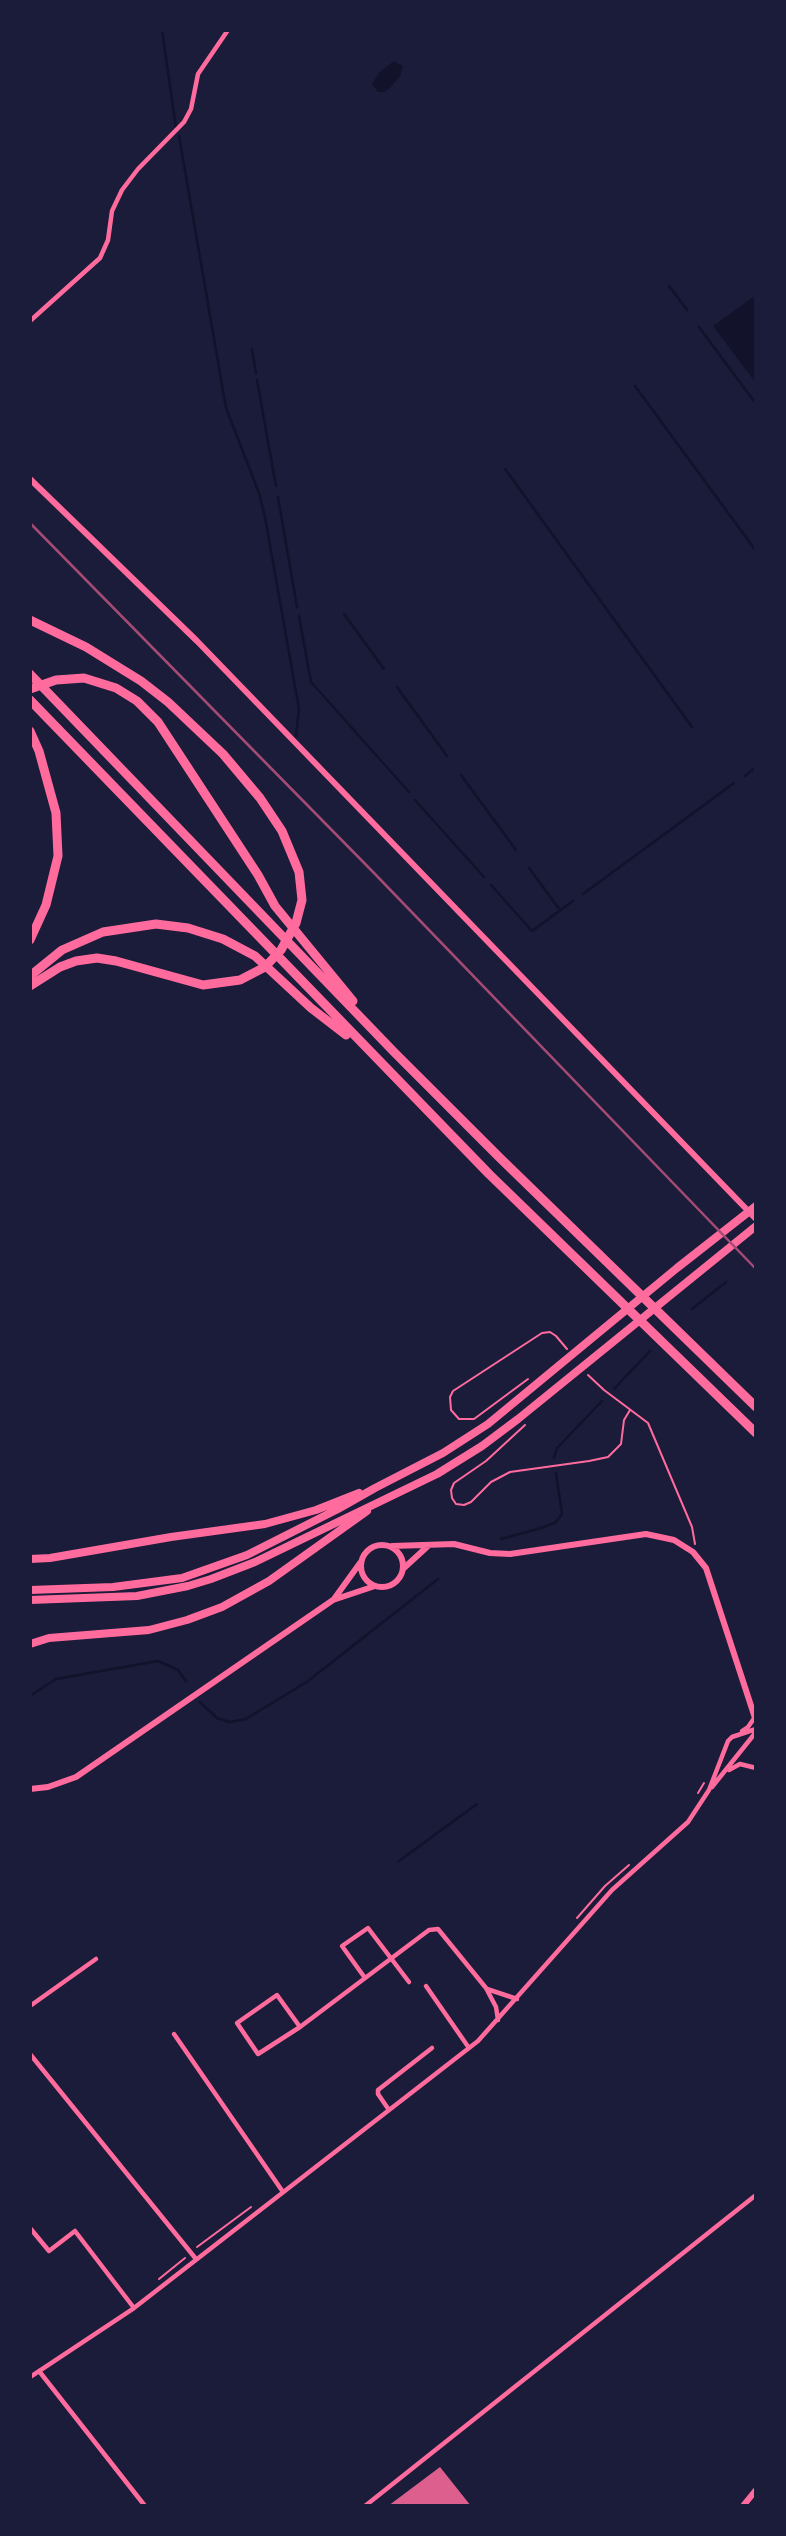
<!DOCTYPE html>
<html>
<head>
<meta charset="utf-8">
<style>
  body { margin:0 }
  #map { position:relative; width:786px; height:2536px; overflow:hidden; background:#1b1b3a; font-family:Mulish,sans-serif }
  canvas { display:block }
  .frame { position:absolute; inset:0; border:32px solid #1b1b3a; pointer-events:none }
</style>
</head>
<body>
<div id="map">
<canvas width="786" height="2536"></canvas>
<div class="frame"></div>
</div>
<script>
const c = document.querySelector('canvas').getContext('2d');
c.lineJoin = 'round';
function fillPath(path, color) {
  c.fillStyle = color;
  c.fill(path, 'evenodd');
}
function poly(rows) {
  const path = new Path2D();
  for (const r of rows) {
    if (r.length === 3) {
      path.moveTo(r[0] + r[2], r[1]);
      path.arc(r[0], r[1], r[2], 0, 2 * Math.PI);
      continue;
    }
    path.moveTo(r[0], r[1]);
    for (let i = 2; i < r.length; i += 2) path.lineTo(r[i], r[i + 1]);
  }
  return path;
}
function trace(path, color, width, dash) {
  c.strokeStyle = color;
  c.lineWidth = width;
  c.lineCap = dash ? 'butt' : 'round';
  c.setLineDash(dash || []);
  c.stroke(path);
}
const water = poly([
  [394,61,403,66,400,76,389,89,384,92,378,92,372,84,379,73],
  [756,295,756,383,713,326]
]);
const stream = poly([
  [162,30,176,128],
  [179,136,226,408,259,493,265,517,299,709,296,736],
  [669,286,687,310],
  [699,327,756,404],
  [252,349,256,373],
  [257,380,276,486],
  [635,386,756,551],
  [505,469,692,727],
  [278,497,297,607],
  [344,614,384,669],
  [299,616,311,682,409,792],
  [397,687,447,756],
  [461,775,516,850],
  [745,776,756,767],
  [415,800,484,877],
  [529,868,560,910],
  [491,885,532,931,573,901],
  [583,894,734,783],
  [692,1309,726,1282],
  [614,1389,650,1351],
  [554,1458,557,1448,602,1401],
  [501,1539,541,1528,555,1523,562,1514,556,1473],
  [30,1696,56,1679,158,1661,178,1670,186,1681],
  [200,1702,217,1718,229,1722,246,1719,308,1681,438,1579],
  [399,1861,477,1804]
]);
const building = poly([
  [440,2467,471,2506,388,2506]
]);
const path = poly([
  [588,1375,604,1390,648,1423,692,1527,695,1544],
  [528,1379,474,1419,459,1419,451,1410,450,1397,453,1391,542,1333,550,1332,556,1336,567,1349],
  [525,1425,486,1461,454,1483,451,1490,452,1498,456,1504,464,1505,471,1502,491,1482,510,1472,589,1461,608,1457,621,1444,624,1420,630,1410],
  [698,1793,704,1783],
  [577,1918,605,1886,629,1865],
  [197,2247,251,2207],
  [159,2279,185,2258]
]);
const minor = poly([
  [30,321,100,258,108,240,112,211,122,190,138,169,184,122,191,109,198,74,228,30],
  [742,1731,748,1727,755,1717],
  [729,1770,740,1764,756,1768],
  [712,1787,756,1732],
  [365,1978,342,1946,368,1928,409,1982],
  [426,1986,469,2048],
  [487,1989,517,1999],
  [30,2006,96,1959],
  [300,2027,258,2054,237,2023,277,1995,300,2027,429,1930,438,1929,486,1988,496,2007,498,2020],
  [174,2034,283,2192],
  [30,2054,196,2259],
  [389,2110,378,2094,378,2090,432,2048],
  [30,2228,49,2251,75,2231,134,2308],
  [39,2371,145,2506],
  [30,2377,134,2308,478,2041,612,1890,688,1822,709,1790,728,1741,732,1737,756,1729],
  [365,2506,756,2195]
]);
const tertiary = poly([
  [30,479,197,641,756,1219],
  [382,1566,21],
  [392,1546,454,1544,490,1553,510,1554,646,1534,674,1540,693,1552,706,1568,756,1721],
  [404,1568,428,1546],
  [334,1599,360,1563],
  [30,1789,48,1787,76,1777,333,1600,375,1586],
  [743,2506,756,2490]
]);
const trunk = poly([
  [30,1559,50,1558,171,1537,265,1524,316,1510,359,1493],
  [30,1590,113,1587,182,1578,247,1555,338,1509,375,1488,443,1453,488,1424,677,1268,756,1206],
  [30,1600,137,1596,188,1586,211,1579,255,1562,437,1474,482,1446,518,1419,756,1226],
  [30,1644,49,1638,149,1630,187,1620,222,1607,269,1581,367,1511]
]);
const motorway = poly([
  [30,620,86,647,141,681,168,702,223,754,260,798,282,831,299,872,302,900,296,923,281,950,265,967,240,980,203,985,116,961,97,958,76,961,60,967,30,986],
  [30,674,394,1052,499,1157,756,1407],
  [30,689,56,680,84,678,116,688,137,701,158,722,258,875,275,906,353,1001],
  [30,700,489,1174,756,1433],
  [30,731,39,751,56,813,58,856,46,905,30,940],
  [30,976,62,950,103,932,156,924,188,928,223,939,255,956,311,1008,346,1035]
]);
const rail = poly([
  [30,523,374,873,756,1269]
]);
fillPath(water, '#12122b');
trace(stream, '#12122b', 2.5);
fillPath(building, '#dd5f8e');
trace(path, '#ff6b9d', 2);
trace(minor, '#ff6b9d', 4.5);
trace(tertiary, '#ff6b9d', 6);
trace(trunk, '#ff6b9d', 8);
trace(motorway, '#ff6b9d', 9);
trace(rail, '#a44b75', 2.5);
</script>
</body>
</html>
